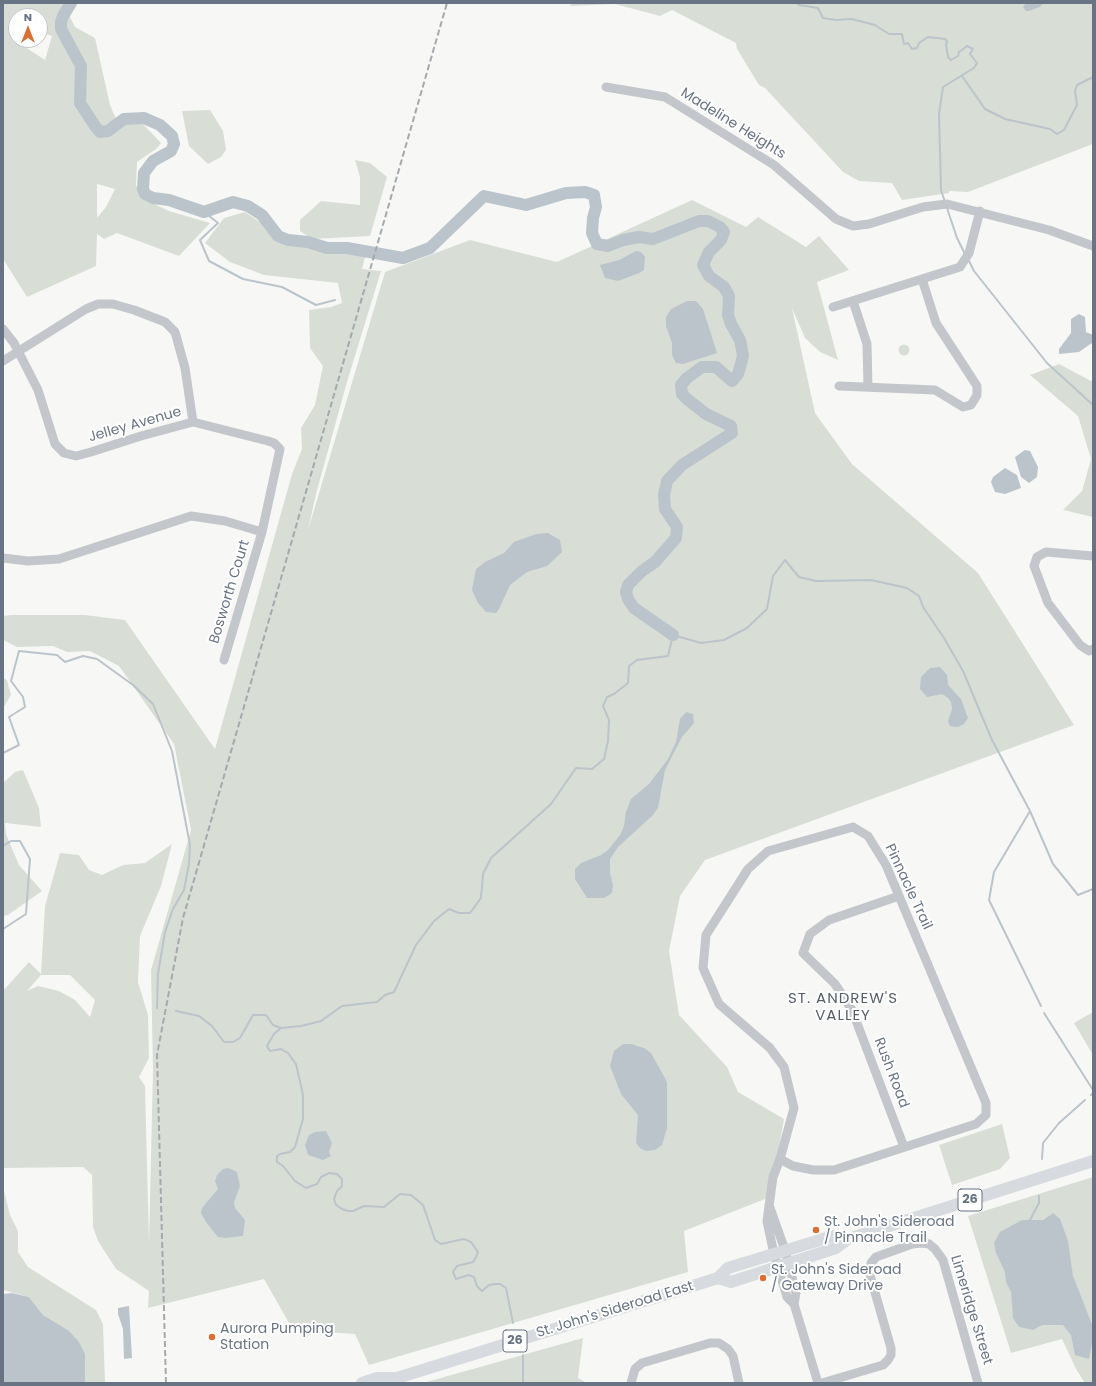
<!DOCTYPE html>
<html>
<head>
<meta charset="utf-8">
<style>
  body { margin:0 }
  #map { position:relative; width:1096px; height:1386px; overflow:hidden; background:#f7f8f5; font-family:Poppins,sans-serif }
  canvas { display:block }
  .frame { position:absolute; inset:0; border:4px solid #687484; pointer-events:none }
  .north { position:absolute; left:8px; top:8px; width:40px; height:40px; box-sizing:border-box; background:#fff; border:1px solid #c3c7ce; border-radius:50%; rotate:0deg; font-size:11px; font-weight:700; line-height:16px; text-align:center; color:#687484 }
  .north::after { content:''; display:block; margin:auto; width:14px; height:18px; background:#da6e33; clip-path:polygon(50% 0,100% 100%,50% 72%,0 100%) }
</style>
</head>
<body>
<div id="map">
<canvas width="1096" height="1386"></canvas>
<div class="frame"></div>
<div class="north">N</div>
</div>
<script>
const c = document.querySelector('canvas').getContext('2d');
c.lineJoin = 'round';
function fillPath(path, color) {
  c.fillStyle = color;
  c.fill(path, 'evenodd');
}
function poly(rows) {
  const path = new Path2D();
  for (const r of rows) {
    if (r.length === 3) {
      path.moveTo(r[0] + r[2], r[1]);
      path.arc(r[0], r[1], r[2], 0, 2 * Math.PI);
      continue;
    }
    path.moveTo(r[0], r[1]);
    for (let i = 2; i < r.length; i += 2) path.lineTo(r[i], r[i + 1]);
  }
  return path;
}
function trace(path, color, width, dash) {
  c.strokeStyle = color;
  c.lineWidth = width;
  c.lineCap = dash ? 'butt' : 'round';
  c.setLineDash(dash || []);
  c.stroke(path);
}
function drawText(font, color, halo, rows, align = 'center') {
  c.font = font + ' Poppins,sans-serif';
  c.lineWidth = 4;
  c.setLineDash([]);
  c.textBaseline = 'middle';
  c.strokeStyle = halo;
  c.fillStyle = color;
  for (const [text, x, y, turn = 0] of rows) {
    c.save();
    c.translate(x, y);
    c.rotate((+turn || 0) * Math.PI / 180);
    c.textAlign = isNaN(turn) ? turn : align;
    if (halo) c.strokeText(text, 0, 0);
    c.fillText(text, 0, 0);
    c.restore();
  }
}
const green = poly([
  [3,3,63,3,75,27,95,38,110,105,119,126,140,121,161,143,156,149,137,162,136,185,148,201,169,211,210,223,179,256,117,233,104,239,97,234,96,266,27,297,3,259],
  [16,16,40,16,40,32,52,36,45,60,13,39,11,24,16,25],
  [97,184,115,189,106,207,97,218],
  [573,3,1093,3,1093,144,968,192,949,191,949,193,902,200,892,183,859,181,843,172,765,88,759,85,737,49,736,43,672,10,660,16,615,4,570,6],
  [210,110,223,131,226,150,221,157,208,164,189,146,182,111],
  [355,160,370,163,387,177,370,236,312,239,300,231,300,220,321,201,360,205,360,177],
  [692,200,746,227,758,217,806,247,819,236,849,270,817,282,838,360,820,352,805,338,792,308,815,413,852,464,978,573,1074,725,705,860,680,896,669,951,679,1015,727,1067,738,1092,784,1119,770,1197,684,1231,688,1272,369,1365,355,1334,293,1330,264,1279,148,1308,149,1291,116,1269,98,1241,93,1227,92,1175,83,1167,3,1168,3,991,29,962,41,974,45,906,60,853,79,855,89,870,102,875,123,865,145,863,172,844,161,886,140,936,138,982,148,1015,149,1058,139,1077,145,1086,149,1243,153,1070,151,970,191,830,174,744,119,666,90,651,67,652,53,646,17,647,3,640,3,616,11,615,85,615,125,620,215,749,292,474,302,449,301,428,315,405,323,366,310,348,309,310,331,307,342,303,338,283,264,275,230,262,205,243,224,218,245,212,290,242,357,254,365,257,362,269,381,271,347,382,316,494,308,530,385,272,470,240,557,262],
  [41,975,70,975,95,1000,90,1017,75,1000,59,991,38,986,27,991],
  [904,350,5.5],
  [1059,364,1093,382,1093,517,1063,510,1082,491,1091,459,1078,416,1030,375],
  [3,678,7,680,11,695,3,708],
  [23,770,39,808,41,827,5,823,6,834,19,865,42,891,8,915,3,916,3,783,15,772],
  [1093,1012,1093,1055,1074,1023],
  [1002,1124,1010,1158,1000,1169,952,1185,939,1145],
  [1093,1177,1093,1383,1085,1383,1076,1369,1062,1339,1011,1353,968,1216],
  [3,1187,10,1215,18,1231,18,1252,28,1267,96,1310,103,1324,105,1383,85,1383,85,1354,69,1332,43,1315,29,1297,3,1290],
  [583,1338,578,1378,587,1383,423,1383]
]);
const water = poly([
  [1026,3,1043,3,1040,7,1029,11,1026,11,1023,7],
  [636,251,641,252,645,257,644,270,639,273,618,281,605,278,600,265,619,260],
  [687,301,696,301,703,309,717,353,683,364,676,363,672,355,672,343,666,326,666,317,671,309],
  [1079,314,1085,317,1086,332,1093,335,1092,343,1079,352,1059,354,1059,349,1071,333,1071,319],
  [1025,450,1030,451,1038,467,1037,477,1029,483,1021,477,1015,457],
  [1005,468,1017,475,1021,488,1005,494,995,492,991,482,993,477],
  [548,533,560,540,562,552,547,566,527,572,510,585,499,609,496,613,486,612,478,603,472,590,476,569,485,562,504,553,514,542,536,534],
  [940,667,947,675,948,685,961,699,968,718,964,724,958,727,950,726,948,721,952,709,951,702,948,698,942,694,927,697,920,689,921,677,930,668],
  [686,712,693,714,694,723,682,737,665,770,658,808,652,816,618,847,610,859,610,873,613,885,612,893,604,898,587,898,575,879,575,869,581,863,601,855,608,850,620,835,624,826,626,812,631,799,649,784,668,759,676,742,680,719],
  [623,1044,631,1044,644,1048,651,1053,667,1082,667,1128,662,1145,655,1150,646,1151,640,1148,636,1143,638,1115,621,1094,610,1066,614,1051],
  [326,1131,332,1143,329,1152,331,1156,323,1160,308,1155,305,1145,309,1135,315,1132],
  [228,1168,237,1172,240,1186,234,1202,235,1208,245,1220,243,1236,226,1238,218,1237,206,1222,201,1213,202,1208,218,1189,215,1181,217,1175,223,1169],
  [1053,1213,1060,1219,1068,1241,1073,1276,1093,1327,1093,1338,1089,1359,1075,1355,1071,1335,1063,1325,1042,1325,1033,1330,1019,1327,1013,1318,1011,1292,1006,1282,1005,1272,996,1253,994,1243,1000,1232,1022,1220,1043,1220],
  [12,1293,29,1297,43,1315,69,1331,79,1342,85,1354,85,1383,3,1383,3,1294],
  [129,1306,132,1358,124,1359,123,1329,118,1314,118,1308]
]);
const stream = poly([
  [796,3,799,5,818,8,823,18,836,20,852,19,875,25,889,34,902,34,904,44,908,43,912,49,917,48,919,43,928,37,945,39,947,41,946,45,948,57,951,60,958,56,959,52,967,46,973,49,970,54,977,63,974,68,943,87,939,114,941,190,945,202],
  [962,76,985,109,1005,119,1050,129,1057,134,1064,130,1077,105,1075,91,1077,85,1093,77],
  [947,208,957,238,965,254],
  [204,212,218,223,200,240,209,261,243,279,282,287,316,305,335,300],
  [968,259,974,271,1047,363,1093,405],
  [3,753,19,745,9,717,25,707,23,697,11,681,19,651,57,655,65,662,83,656,97,659,133,685,153,704,172,751,190,845,189,864,184,890,173,909,165,932,158,974,157,1008],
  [1030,811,1053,864,1078,895,1093,889],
  [3,846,11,841,20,841,30,859,26,914,3,929],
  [176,1011,199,1016,212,1026,224,1042,233,1042,240,1038,253,1015,266,1015,273,1025,281,1028,301,1026,321,1021,342,1006,377,1002,385,995,394,992,416,945,434,921,449,909,459,913,470,913,481,898,483,874,491,858,551,804,576,768,592,769,604,759,608,741,609,720,603,706,607,697,614,694,628,683,629,666,637,660,668,656,673,635,701,643,724,640,747,628,767,609,773,576,785,560,799,577,816,581,871,580,907,588,919,596,923,607,944,638,963,671,992,740,1030,811,994,872,989,900,1041,1006],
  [1044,1013,1093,1090],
  [281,1028,274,1034,267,1046,270,1051,281,1049,288,1053,296,1064,303,1095,303,1119,295,1147,290,1152,280,1154,277,1156,277,1162,283,1166,295,1181,306,1188,317,1184,321,1177,329,1173,337,1174,342,1179,342,1186,337,1191,334,1199,336,1205,342,1209,348,1211,353,1211,364,1206,384,1207,400,1194,411,1195,423,1205,435,1240,441,1244,464,1239,471,1242,478,1252,476,1257,473,1262,457,1266,453,1272,456,1279,469,1275,474,1277,477,1286,482,1291,489,1285,495,1284,500,1284,506,1288,513,1323],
  [1091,1095,1093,1093],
  [1042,1159,1043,1143,1059,1123,1085,1100],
  [1030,1220,1039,1203,1039,1196],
  [523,1383,523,1355]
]);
const river = poly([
  [71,3,63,16,61,22,61,29,81,66,80,103,95,126,100,132,108,131,124,119,144,118,160,125,172,136,174,144,171,151,153,161,144,173,143,189,145,194,153,198,169,200,204,212,233,202,248,206,262,215,278,236,288,240,308,242,327,248,347,248,403,258,430,248,484,196,526,205,566,193,585,192,594,195,596,207,593,218,592,233,597,244,608,246,623,240,639,237,653,239,699,221,708,221,720,227,724,232,721,240,709,252,703,265,709,276,724,287,729,296,728,315,731,324,740,340,743,355,741,364,738,374,732,381,716,367,702,367,687,378,681,385,682,394,687,399,706,414,731,426,732,433,682,465,667,481,664,495,665,509,677,527,676,538,655,562,642,571,628,585,626,592,628,599,634,608,673,635]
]);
const minor = poly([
  [606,87,665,97,774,165,836,219,853,226,869,224,923,207,947,204,1049,230,1093,246],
  [853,301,867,344,868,387],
  [833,307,960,267,969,253,980,211],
  [3,329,14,343,38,390,55,444,64,453,76,456,91,452,141,436,193,422,268,441,274,443,280,449,262,532,224,660],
  [3,361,86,309,98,304,113,304,134,310,165,322,175,332,185,368,193,422],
  [839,386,935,390,963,407,971,405,977,395,977,386,936,323,922,279],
  [1093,556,1046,552,1037,557,1034,566,1048,603,1080,645,1089,651,1093,649],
  [3,558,28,561,59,559,191,516,225,521,262,532],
  [853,827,868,836,886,865,986,1103,986,1115,976,1124,834,1170,813,1170,793,1166,780,1159,794,1108,784,1067,770,1048,719,1004,703,968,706,935,748,869,768,851,853,827],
  [899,896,829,920,810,934,803,953,835,984,852,1010,904,1147],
  [780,1159,773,1177,767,1221,774,1254,787,1297,794,1304],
  [769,1205,785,1250,796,1293,794,1304,818,1383],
  [631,1383,635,1369,642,1363,710,1343,719,1343,728,1349,733,1356,739,1383],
  [822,1383,883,1365,888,1360,891,1355,891,1348,870,1275,871,1263,876,1257,912,1244,922,1243,929,1244,935,1249,943,1260,978,1383]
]);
const major = poly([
  [718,1278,731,1282,836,1248,848,1239,1093,1161],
  [362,1383,377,1378,397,1378],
  [390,1383,397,1378,718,1278,728,1268,774,1254,833,1236,848,1239]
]);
const rail = poly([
  [166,1383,157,1055,183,918,447,3]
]);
const markers = [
  [816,1230,4,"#da6e33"],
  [763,1278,4,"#da6e33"],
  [212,1337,4,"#da6e33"]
];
const shields = [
  [970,1200,24],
  [515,1341,24]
];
const shieldNames = [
  ["26",970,1200],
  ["26",515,1341]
];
const streetNames = [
  ["Madeline Heights",733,124,32],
  ["Jelley Avenue",135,425,-16],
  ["Bosworth Court",230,592,-73],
  ["Pinnacle Trail",908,887,65],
  ["Rush Road",891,1073,69],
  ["St. John's Sideroad East",615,1310,-17],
  ["Limeridge Street",971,1310,73]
];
const poiNames = [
  ["St. John's Sideroad",824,1222],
  ["/ Pinnacle Trail",824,1238],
  ["St. John's Sideroad",771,1270],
  ["/ Gateway Drive",771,1286],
  ["Aurora Pumping",220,1329],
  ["Station",220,1345]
];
const neighbourhoodNames = [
  ["ST. ANDREW'S",843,999],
  ["VALLEY",843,1016]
];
fillPath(green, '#d8ded6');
fillPath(water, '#bbc4ca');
trace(stream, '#bbc4ca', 2);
trace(river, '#bbc4ca', 12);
trace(minor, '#c3c6ca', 9);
trace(major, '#d7dade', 12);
trace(rail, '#a4a9af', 2, [6, 3]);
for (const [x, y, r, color] of markers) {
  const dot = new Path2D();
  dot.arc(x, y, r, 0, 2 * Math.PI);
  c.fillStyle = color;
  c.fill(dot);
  trace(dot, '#fff', 1.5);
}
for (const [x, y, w] of shields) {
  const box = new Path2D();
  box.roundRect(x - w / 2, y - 11, w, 22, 3);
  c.fillStyle = '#fff';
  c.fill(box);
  trace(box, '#687484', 1);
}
drawText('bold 13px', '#687484', null, shieldNames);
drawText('14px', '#687484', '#fff', streetNames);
drawText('14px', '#687484', '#fff', poiNames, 'left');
c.letterSpacing = '1px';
drawText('15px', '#565e6a', '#fff', neighbourhoodNames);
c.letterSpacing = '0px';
</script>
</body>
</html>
